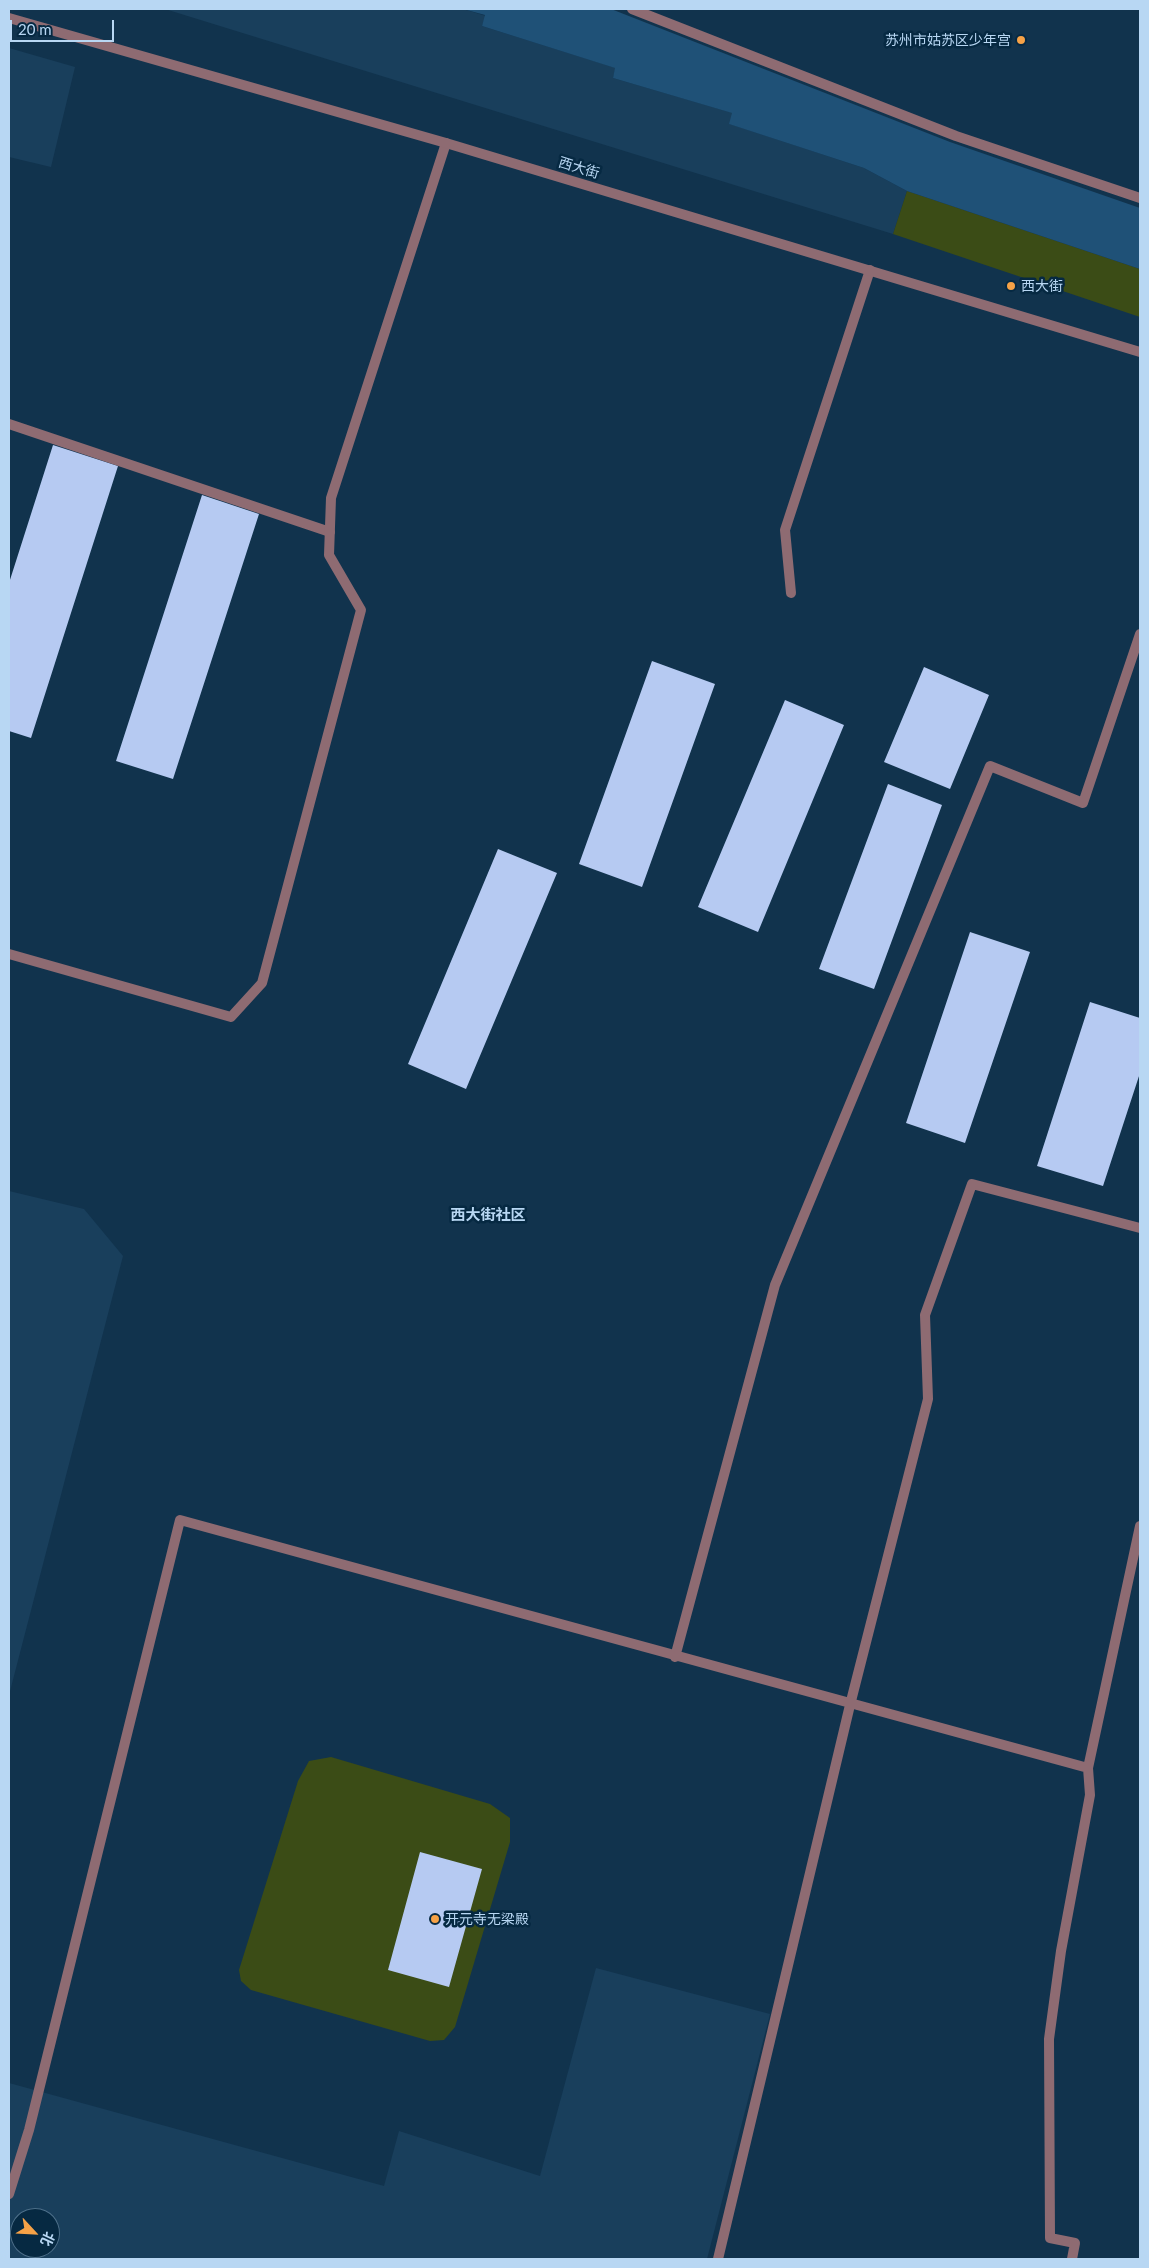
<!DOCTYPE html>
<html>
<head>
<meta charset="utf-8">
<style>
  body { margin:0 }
  #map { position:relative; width:1149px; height:2268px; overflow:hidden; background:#11334d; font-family:Lato,"Noto Sans SC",sans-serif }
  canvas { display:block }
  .frame { position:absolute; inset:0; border:10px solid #b8d7f3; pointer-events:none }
  .north { position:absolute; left:10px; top:2208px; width:50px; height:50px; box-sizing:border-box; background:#062942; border:1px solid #4d6f89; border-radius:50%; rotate:115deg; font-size:14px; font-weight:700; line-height:20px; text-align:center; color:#b8d7f3 }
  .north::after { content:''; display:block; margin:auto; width:18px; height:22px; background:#f6a247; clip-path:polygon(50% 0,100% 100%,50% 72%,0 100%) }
  .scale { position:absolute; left:10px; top:20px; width:104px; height:22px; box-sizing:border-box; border:2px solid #b8d7f3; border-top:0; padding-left:6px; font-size:15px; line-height:18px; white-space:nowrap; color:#b8d7f3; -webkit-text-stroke:4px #062942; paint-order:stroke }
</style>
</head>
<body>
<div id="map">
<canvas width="1149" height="2268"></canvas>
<div class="frame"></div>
<div class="north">北</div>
<div class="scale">20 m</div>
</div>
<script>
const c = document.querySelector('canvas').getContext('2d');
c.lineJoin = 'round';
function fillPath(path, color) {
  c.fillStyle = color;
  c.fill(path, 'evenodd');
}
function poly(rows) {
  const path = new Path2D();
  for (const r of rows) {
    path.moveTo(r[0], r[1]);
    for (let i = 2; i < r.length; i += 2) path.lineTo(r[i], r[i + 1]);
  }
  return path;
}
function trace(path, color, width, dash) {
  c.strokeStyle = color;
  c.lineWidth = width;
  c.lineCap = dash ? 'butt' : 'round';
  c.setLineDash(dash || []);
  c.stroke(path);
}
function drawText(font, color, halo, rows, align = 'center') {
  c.font = font + ' Lato,"Noto Sans SC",sans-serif';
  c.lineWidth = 5;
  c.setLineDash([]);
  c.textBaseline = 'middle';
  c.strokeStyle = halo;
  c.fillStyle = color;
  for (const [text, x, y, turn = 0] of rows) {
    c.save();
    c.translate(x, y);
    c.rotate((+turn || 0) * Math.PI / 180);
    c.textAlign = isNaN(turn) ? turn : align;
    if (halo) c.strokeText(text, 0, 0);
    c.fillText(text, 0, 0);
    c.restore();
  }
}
const built = poly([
  [165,9,463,9,486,16,482,26,616,68,613,78,733,113,730,124,864,168,907,191,893,234],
  [9,48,75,67,51,167,9,157],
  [9,1191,84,1209,123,1256,9,1695],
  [596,1968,770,2014,707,2259,9,2259,9,2083,384,2186,399,2131,540,2176],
  [20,2218,50,2218,50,2248,20,2248]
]);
const green = poly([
  [907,191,1140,269,1140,317,893,234],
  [331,1757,490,1804,510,1818,510,1842,455,2027,444,2040,430,2041,251,1990,241,1981,239,1970,298,1781,309,1761]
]);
const water = poly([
  [463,9,611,9,950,142,1140,208,1140,269,907,191,864,168,729,124,732,113,613,78,615,68,482,26,485,15]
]);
const building = poly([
  [53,445,118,466,31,738,9,731,9,583],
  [202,495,259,514,173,779,116,761],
  [652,661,715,684,642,887,579,864],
  [924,667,989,695,950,789,884,762],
  [785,700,844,725,758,932,698,907],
  [888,784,942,805,874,989,819,969],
  [498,849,557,873,466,1089,408,1064],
  [970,932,1030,952,965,1143,906,1123],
  [1090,1002,1140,1018,1140,1073,1103,1186,1037,1166],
  [420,1852,482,1869,449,1987,388,1970]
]);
const service = poly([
  [632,9,956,136,1140,198],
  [9,424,330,532],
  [791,593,785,530,870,270],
  [850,1705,928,1399,925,1315,972,1184,1140,1228]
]);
const minor = poly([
  [9,954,231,1017,262,983,361,610,329,555,331,498,446,143],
  [675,1657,775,1285,990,766,1083,803,1140,634],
  [9,2194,29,2130,180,1520,1088,1768],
  [718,2259,850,1705],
  [1072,2259,1075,2243,1050,2238,1049,2039,1061,1951,1090,1795,1088,1768,1140,1526]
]);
const tertiary = poly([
  [9,18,446,143,1140,352]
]);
const markers = [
  [1021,40,5,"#f6a247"],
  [1011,286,5,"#f6a247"],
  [435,1919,5,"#f6a247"]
];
const poiNames = [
  ["苏州市姑苏区少年宫",1011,40,"right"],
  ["西大街",1021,286],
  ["开元寺无梁殿",445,1919]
];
const streetNames = [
  ["西大街",579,168,17]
];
const neighbourhoodNames = [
  ["西大街社区",488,1215]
];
fillPath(built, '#193f5c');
fillPath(green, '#3b4c16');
fillPath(water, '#1f5177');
fillPath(building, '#b6caf2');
trace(service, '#8e6b72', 10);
trace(minor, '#8e6b72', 10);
trace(tertiary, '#8e6b72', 10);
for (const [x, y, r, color] of markers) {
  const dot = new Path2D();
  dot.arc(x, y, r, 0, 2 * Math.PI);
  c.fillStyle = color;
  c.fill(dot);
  trace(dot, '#062942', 2);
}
drawText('14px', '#b8d7f3', '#062942', poiNames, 'left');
drawText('14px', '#b8d7f3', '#062942', streetNames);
drawText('bold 15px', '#b8d7f3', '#062942', neighbourhoodNames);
</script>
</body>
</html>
